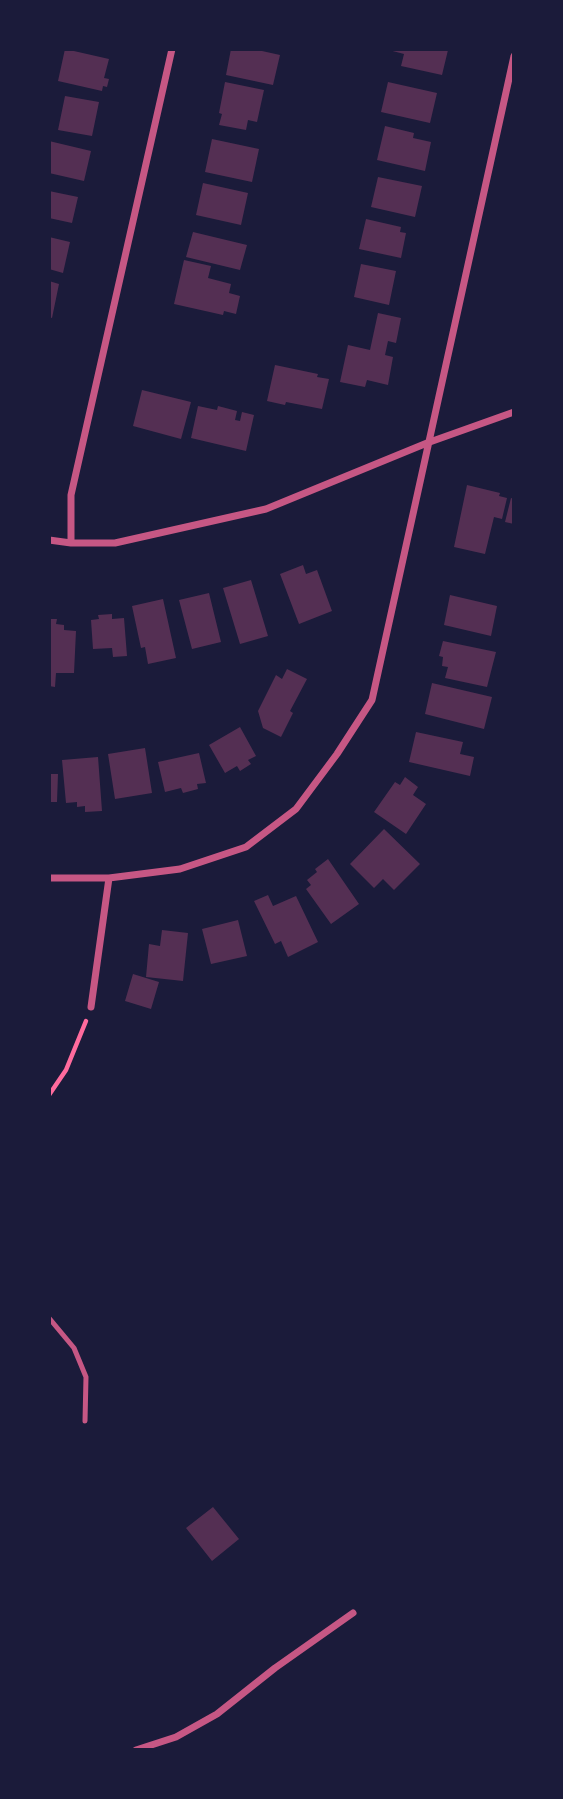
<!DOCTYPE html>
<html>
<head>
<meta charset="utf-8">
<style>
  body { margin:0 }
  #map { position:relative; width:563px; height:1799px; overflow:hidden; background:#1b1b3a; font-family:"Source Sans 3",sans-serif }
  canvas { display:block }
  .frame { position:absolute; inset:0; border:51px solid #1b1b3a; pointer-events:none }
</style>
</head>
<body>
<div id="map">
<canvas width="563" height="1799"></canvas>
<div class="frame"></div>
</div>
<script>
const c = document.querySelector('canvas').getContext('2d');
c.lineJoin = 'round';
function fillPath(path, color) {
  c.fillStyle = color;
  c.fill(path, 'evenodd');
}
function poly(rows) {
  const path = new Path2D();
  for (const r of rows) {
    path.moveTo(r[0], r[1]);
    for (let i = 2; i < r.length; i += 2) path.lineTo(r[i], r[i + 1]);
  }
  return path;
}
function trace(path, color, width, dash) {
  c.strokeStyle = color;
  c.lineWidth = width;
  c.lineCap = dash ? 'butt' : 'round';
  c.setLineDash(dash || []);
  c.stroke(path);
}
const building = poly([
  [65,49,109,59,104,78,109,79,107,87,103,86,102,91,58,81],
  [231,49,253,49,280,55,273,85,226,75],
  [385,49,448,50,442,75,401,66,404,54],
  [225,82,264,90,257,122,248,120,246,130,219,125,222,114,219,113],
  [388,82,437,93,430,123,381,112],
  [65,96,99,102,92,136,58,130],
  [385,126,414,133,413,138,431,142,425,171,377,160],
  [212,139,259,149,252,182,205,172],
  [49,141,91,151,84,181,49,173],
  [378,177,422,186,415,217,371,207],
  [203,183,248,193,241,225,196,215],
  [49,191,78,197,72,223,49,218],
  [366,219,401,227,400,232,406,233,401,258,359,249],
  [193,232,247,245,240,270,186,257],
  [49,237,70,242,63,273,49,269],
  [184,260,211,266,208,278,231,284,229,293,240,296,236,314,224,311,223,315,174,304],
  [361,264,396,271,389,305,354,297],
  [49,281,59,284,52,318,49,317],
  [378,313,401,318,396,343,388,341,385,355,393,357,388,385,367,380,365,387,340,382,348,345,370,350],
  [275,365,318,374,317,377,329,379,322,409,286,402,285,405,267,401],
  [142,390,191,402,181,439,133,426],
  [198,406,217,410,218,406,237,411,235,420,240,421,242,412,254,415,246,451,191,438],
  [467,485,500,493,499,496,507,498,502,519,494,517,485,554,454,547],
  [511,498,514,499,514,524,505,522],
  [303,565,306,574,317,570,332,611,299,624,280,574],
  [251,580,268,636,240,644,223,588],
  [209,593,221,642,192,649,179,600],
  [450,595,497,606,491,636,444,625],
  [163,599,176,658,148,664,145,647,141,648,132,606],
  [112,614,112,619,124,618,127,656,113,657,112,648,93,649,91,620,99,619,98,615],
  [49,619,57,619,56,624,64,625,64,630,76,631,74,673,56,673,55,687,49,686],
  [443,641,496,652,487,687,445,678,448,667,442,666,443,657,439,656],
  [287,669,307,679,290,711,293,713,281,737,263,728,258,711,276,675,282,679],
  [432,683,492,697,484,729,425,714],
  [240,727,256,756,248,760,251,764,240,771,237,766,225,773,209,745],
  [416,732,463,742,460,754,474,757,470,776,409,762],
  [145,748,152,793,115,799,108,754],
  [199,753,206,783,197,784,198,789,183,793,181,788,165,792,158,762],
  [98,757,102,811,85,812,85,806,77,807,77,802,66,803,62,760],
  [49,774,58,774,57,802,49,802],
  [405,777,418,787,413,795,426,804,406,834,374,812,395,782,400,785],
  [384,829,420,864,394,890,383,879,374,888,350,864],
  [328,859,359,904,331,924,306,889,311,885,307,880,317,872,315,869],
  [268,895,273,906,296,896,318,942,288,957,281,941,275,944,254,901],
  [238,920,247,956,211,964,202,929],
  [162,930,188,933,183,981,146,977,149,944,160,946],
  [133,974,159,982,151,1009,125,1001],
  [213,1507,239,1539,212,1561,186,1528]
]);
const path = poly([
  [49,1095,66,1070,86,1021]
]);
const service = poly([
  [49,1318,74,1348,86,1377,85,1421]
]);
const minor = poly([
  [49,540,71,543,115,543,266,509,427,443,514,412],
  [71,543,71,495,172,49],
  [49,878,109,878,180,869,246,847,296,809,337,754,372,700,514,56],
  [91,1007,109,878],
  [136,1750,176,1737,217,1714,275,1668,353,1613]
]);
fillPath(building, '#542f53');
trace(path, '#ff6b9d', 4.5);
trace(service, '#c65784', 5);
trace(minor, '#c65784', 7);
</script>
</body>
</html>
